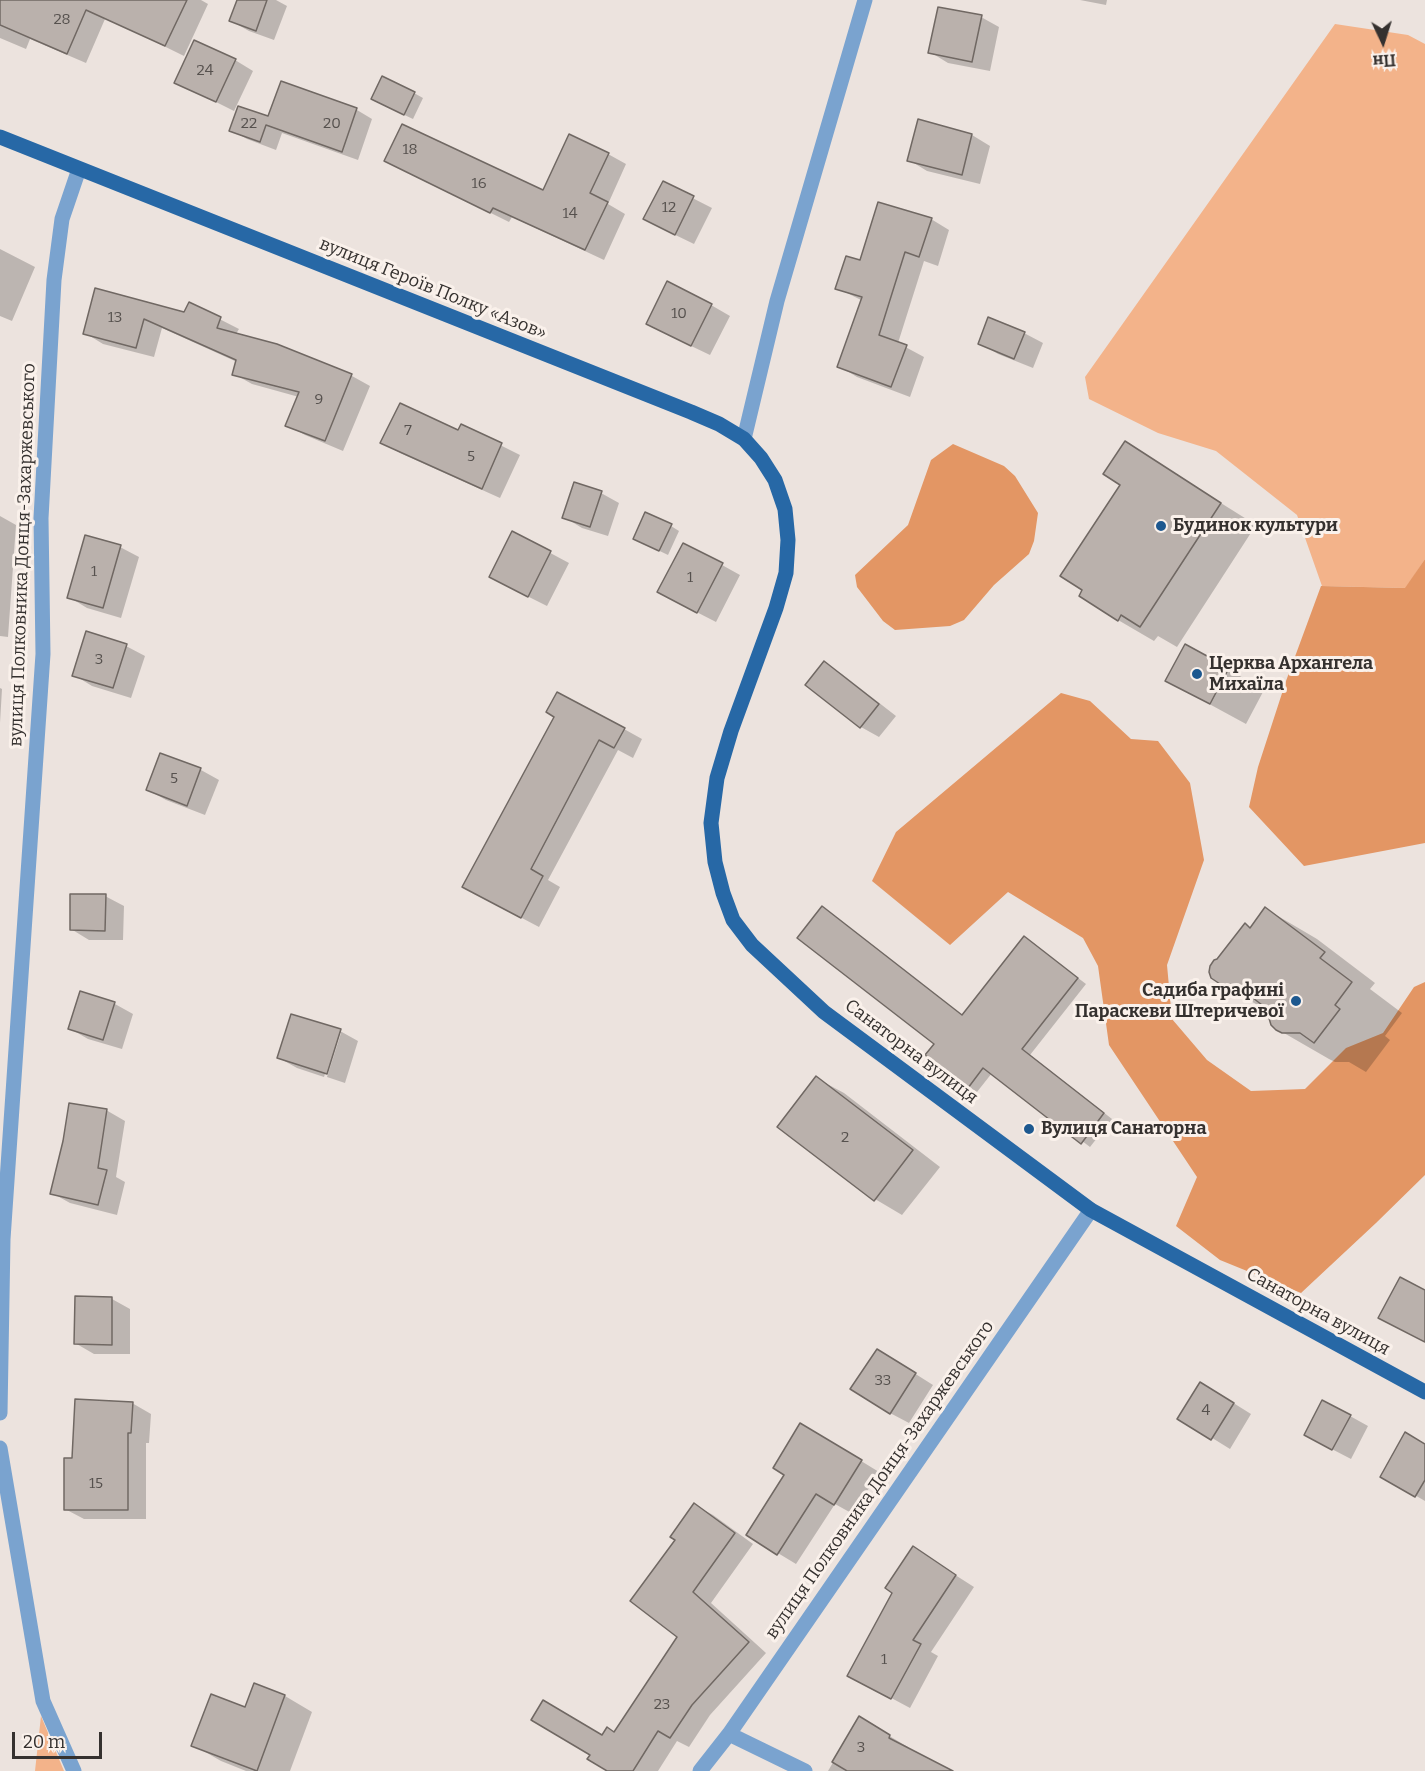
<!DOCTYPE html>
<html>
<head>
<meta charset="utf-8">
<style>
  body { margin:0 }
  #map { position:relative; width:1425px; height:1771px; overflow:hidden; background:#ece3de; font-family:Bitter,serif }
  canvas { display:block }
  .north { position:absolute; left:1353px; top:12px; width:60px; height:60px; -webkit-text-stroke:4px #faf1eb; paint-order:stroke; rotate:176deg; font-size:16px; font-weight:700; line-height:24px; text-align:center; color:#35312f }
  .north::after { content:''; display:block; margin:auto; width:21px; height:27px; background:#35312f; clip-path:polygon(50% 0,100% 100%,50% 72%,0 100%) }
  .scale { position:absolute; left:12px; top:1732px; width:90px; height:27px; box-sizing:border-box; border:3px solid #35312f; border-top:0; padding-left:8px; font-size:18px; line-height:21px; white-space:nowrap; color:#35312f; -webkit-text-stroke:4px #faf1eb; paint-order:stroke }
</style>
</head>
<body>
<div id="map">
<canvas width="1425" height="1771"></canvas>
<div class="north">Пн</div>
<div class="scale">20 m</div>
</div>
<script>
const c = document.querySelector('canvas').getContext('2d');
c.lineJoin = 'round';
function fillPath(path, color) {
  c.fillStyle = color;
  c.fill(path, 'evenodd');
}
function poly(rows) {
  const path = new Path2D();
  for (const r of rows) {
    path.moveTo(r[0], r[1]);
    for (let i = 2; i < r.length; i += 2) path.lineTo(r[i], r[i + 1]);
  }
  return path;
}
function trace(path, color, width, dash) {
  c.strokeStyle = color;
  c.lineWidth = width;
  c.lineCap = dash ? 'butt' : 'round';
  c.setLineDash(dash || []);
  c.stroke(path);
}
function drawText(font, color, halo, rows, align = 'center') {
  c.font = font + ' Bitter,serif';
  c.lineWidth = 6;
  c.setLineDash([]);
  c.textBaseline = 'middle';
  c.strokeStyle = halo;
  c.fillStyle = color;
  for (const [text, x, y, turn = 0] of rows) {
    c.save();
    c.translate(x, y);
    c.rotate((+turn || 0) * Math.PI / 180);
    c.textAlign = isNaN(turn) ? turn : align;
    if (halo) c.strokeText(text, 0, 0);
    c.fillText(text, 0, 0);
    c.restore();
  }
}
const green = poly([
  [1335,24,1408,35,1425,44,1425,559,1406,588,1322,586,1297,515,1216,451,1158,433,1089,399,1085,377],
  [41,1716,64,1771,35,1771]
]);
const forest = poly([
  [953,444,1004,466,1015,476,1038,513,1034,541,1029,554,994,585,964,620,950,626,895,630,883,621,857,587,855,575,908,525,931,460],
  [1425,559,1425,843,1304,866,1249,807,1258,767,1286,681,1321,586,1405,588],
  [1061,693,1090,701,1131,739,1158,741,1190,783,1204,860,1167,965,1172,1019,1207,1060,1251,1091,1305,1089,1346,1048,1383,1033,1414,987,1425,982,1425,1175,1376,1223,1301,1293,1220,1260,1176,1226,1197,1177,1109,1045,1098,966,1083,938,1008,892,950,945,872,881,896,832]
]);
const shadow = poly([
  [0,0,86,0,108,12,86,63,30,39,26,49,0,38],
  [128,0,201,0,208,4,184,56,117,23],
  [239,0,276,0,287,6,274,40,249,31,231,21],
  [1080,0,1107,0,1106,5],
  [981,17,999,27,990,71,948,63,930,52],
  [235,60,253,71,234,111,176,82],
  [282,83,357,110,372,119,358,160,282,133,276,150,247,139,231,130,269,118],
  [414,93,423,98,413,119,381,104],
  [919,121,972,135,990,146,980,184,927,171,909,160],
  [608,154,626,164,608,204,625,214,604,260,512,217,509,222,386,161,544,192],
  [663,183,712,208,694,244,663,229],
  [931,219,949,230,938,266,924,261,898,343,924,357,910,397,857,377,839,366,863,301,837,288,861,262],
  [0,249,35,267,12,321,0,316],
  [96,290,185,314,190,304,239,329,236,334,276,345,352,376,370,386,343,451,305,435,287,425,299,397,252,384,234,374,237,362,162,328,154,357,103,344,85,333],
  [711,305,730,316,710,355,666,334],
  [1024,333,1043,343,1033,368,998,354,980,343],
  [462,426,520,455,500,498,400,453,382,442,459,432],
  [1125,443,1256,525,1177,647,1158,636,1154,641,1118,620,1122,484],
  [601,493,619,503,608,536,582,528,564,517],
  [0,516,16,525,8,637,0,636],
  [671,526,679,531,668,555,643,543],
  [513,533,569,563,547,606,509,587],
  [120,547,139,557,121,618,87,608,69,597],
  [722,565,740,575,716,622,677,602],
  [126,646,145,656,131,698,92,686,74,675],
  [824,663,842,674,896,716,879,737,861,727,807,685],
  [1228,669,1264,690,1246,724,1167,681],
  [0,688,2,689,0,723],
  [555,716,624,729,642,739,633,758,618,750,548,880,560,887,539,927,482,897],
  [161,754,201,770,219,780,205,815,166,800,148,790],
  [105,896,124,906,123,940,89,940,71,929],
  [1266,909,1317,939,1375,983,1370,989,1402,1013,1385,1036,1390,1040,1366,1072,1349,1062,1335,1062,1329,1059,1277,1029,1268,1011,1216,981,1210,972,1218,960,1245,925,1251,929],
  [831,913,963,1016,1032,943,1086,984,1030,1055,1112,1119,1090,1147,992,1073,977,1092,969,1087],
  [81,993,115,1004,133,1014,122,1049,88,1039,69,1028],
  [340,1031,358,1041,345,1083,327,1077,341,1033,338,1033,324,1077,297,1068,279,1058],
  [816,1078,844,1093,940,1167,902,1215,875,1199],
  [106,1110,125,1121,116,1177,125,1182,117,1215,70,1203,52,1193],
  [76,1298,112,1299,130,1309,130,1354,94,1354,75,1343],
  [895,1361,933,1385,909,1423,890,1413],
  [1219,1394,1251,1414,1230,1449,1180,1418],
  [132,1403,151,1414,149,1443,146,1443,146,1519,84,1519,65,1509,74,1460],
  [1350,1416,1368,1426,1351,1459,1324,1445],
  [819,1435,879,1472,853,1514,835,1504,796,1564,748,1535],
  [1425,1445,1425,1501,1382,1476],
  [695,1505,713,1515,753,1544,711,1603,766,1653,710,1715,689,1747,677,1741,658,1771,610,1771,602,1737,615,1733,679,1636,677,1540],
  [913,1548,974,1587,931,1652,938,1656,910,1708,867,1685,894,1593],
  [255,1685,285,1696,312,1712,290,1771,246,1771,221,1761,193,1745,245,1709],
  [859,1718,908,1747,907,1749,949,1771,828,1771]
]);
const building = poly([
  [0,0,187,0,165,46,86,10,67,54,0,25,0,0],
  [237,0,267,0,256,31,229,21,237,0],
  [938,7,982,15,972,62,928,53,938,7],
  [194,40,236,59,216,102,174,83,194,40],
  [382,76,415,92,404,115,371,99,382,76],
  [281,81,357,108,342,152,266,125,260,142,229,131,238,106,268,116,281,81],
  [918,119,972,134,962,175,907,161,918,119],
  [402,124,543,190,569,134,609,153,590,193,608,202,585,250,493,208,490,213,384,161,402,124],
  [663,181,694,196,675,235,643,219,663,181],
  [878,202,932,218,919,257,905,252,879,335,907,345,891,387,837,367,862,297,835,289,846,256,860,260,878,202],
  [667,281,712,304,691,346,646,324,667,281],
  [95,288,184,312,189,302,221,317,217,328,277,344,352,374,325,441,285,426,299,392,232,375,236,360,144,319,136,348,83,334,95,288],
  [988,317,1025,332,1014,359,978,344,988,317],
  [400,403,458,430,461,424,502,443,482,489,380,443,400,403],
  [1125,441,1221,503,1140,627,1121,615,1118,621,1079,596,1082,590,1060,576,1120,485,1103,474,1125,441],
  [574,482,602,491,590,527,562,518,574,482],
  [645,512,672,524,659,551,633,539,645,512],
  [512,531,551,551,528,597,489,577,512,531],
  [85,535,121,545,103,608,67,598,85,535],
  [683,543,723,563,697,613,657,592,683,543],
  [86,631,127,644,113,688,72,676,86,631],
  [1185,644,1229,668,1210,704,1165,681,1185,644],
  [824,661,879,704,860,728,805,685,824,661],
  [557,692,625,728,614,748,599,740,531,869,543,876,521,918,462,887,554,717,546,712,557,692],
  [160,753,201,768,187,806,146,790,160,753],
  [70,894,106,894,105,931,70,930,70,894],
  [822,906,962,1015,1024,936,1078,978,1022,1049,1104,1113,1081,1144,983,1068,968,1088,925,1055,934,1044,797,938,822,906],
  [1265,907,1325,952,1320,958,1352,982,1335,1005,1340,1009,1314,1043,1300,1033,1282,1033,1276,1030,1271,1025,1266,1008,1236,985,1220,984,1211,978,1209,972,1210,966,1214,960,1217,959,1245,923,1250,928,1265,907],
  [80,991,115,1002,103,1040,68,1029,80,991],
  [291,1014,341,1029,327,1074,277,1058,291,1014],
  [816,1076,913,1150,874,1201,777,1127,816,1076],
  [69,1103,107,1109,98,1168,107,1170,98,1205,50,1194,63,1141,69,1103],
  [1400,1277,1425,1290,1425,1342,1378,1318,1400,1277],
  [75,1296,112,1297,112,1345,74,1344,75,1296],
  [877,1349,916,1373,890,1414,850,1389,877,1349],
  [1200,1382,1234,1403,1211,1440,1177,1419,1200,1382],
  [75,1399,133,1402,131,1433,128,1433,128,1510,64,1510,64,1458,72,1458,75,1399],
  [1322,1400,1351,1415,1332,1450,1304,1435,1322,1400],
  [800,1423,862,1460,834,1505,816,1494,777,1555,746,1535,784,1475,773,1468,800,1423],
  [1405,1432,1425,1444,1425,1480,1415,1497,1380,1477,1405,1432],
  [694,1503,735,1533,693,1592,749,1642,692,1705,670,1738,658,1731,633,1771,607,1771,587,1759,590,1755,531,1720,543,1700,602,1735,607,1727,614,1732,677,1637,630,1601,675,1540,670,1537,694,1503],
  [913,1546,956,1575,913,1640,921,1644,891,1699,847,1676,892,1593,885,1588,913,1546],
  [254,1683,285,1695,257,1771,191,1746,211,1694,245,1707,254,1683],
  [859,1716,890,1735,889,1738,953,1771,847,1771,832,1762,859,1716]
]);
const minor = poly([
  [744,439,777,301,865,0],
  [0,1413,3,1239,43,654,41,518,54,280,62,219,79,169],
  [0,1448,43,1701,74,1771],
  [729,1734,805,1771],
  [700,1771,729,1734,1091,1210]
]);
const major = poly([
  [0,137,691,412,719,424,744,439,761,458,775,480,785,509,788,540,786,573,776,608,731,731,717,778,711,823,715,862,723,893,733,920,752,945,824,1012,1091,1210,1425,1392]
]);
const markers = [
  [1161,526,6,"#1d588f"],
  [1197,674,6,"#1d588f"],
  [1296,1001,6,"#1d588f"],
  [1029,1129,6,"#1d588f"]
];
const numberNames = [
  ["28",62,20],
  ["24",205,71],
  ["22",249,124],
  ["20",332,124],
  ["18",410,150],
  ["16",479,184],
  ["12",669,208],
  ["14",570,214],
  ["10",679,314],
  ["13",115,318],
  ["9",319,400],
  ["7",408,431],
  ["5",471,457],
  ["1",94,572],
  ["1",690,578],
  ["3",99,660],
  ["5",174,779],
  ["2",845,1138],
  ["33",883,1381],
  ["4",1206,1411],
  ["15",96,1484],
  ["1",884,1660],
  ["23",662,1705],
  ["3",861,1748]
];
const streetNames = [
  ["вулиця Героїв Полку «Азов»",433,289,22],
  ["вулиця Полковника Донця-Захаржевського",23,555,-88],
  ["Санаторна вулиця",911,1052,37],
  ["Санаторна вулиця",1318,1312,29],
  ["вулиця Полковника Донця-Захаржевського",880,1480,-55]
];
const poiNames = [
  ["Будинок культури",1173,526],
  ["Церква Архангела",1209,664],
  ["Михаїла",1209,685],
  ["Садиба графині",1284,991,"right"],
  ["Параскеви Штеричевої",1284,1012,"right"],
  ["Вулиця Санаторна",1041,1129]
];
fillPath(green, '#f3b38a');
fillPath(forest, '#e39664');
fillPath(shadow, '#0003');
fillPath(building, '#bab1ac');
trace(building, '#706863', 1.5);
trace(minor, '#7aa3cf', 15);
trace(major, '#2768a6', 15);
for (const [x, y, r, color] of markers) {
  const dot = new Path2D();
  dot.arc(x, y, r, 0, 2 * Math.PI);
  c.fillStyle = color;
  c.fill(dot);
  trace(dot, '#faf1eb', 2);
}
drawText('15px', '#56514e', null, numberNames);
drawText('18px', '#35312f', '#faf1eb', streetNames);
drawText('bold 18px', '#35312f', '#faf1eb', poiNames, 'left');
</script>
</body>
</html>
